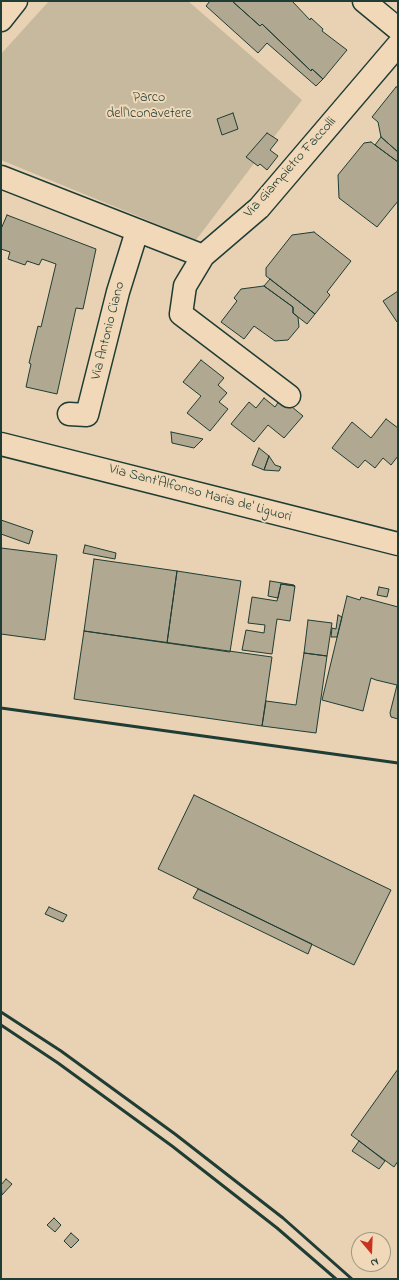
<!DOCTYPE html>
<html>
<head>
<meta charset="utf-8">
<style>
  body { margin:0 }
  #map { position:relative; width:399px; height:1280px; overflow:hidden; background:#e8d2b3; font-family:"Indie Flower",sans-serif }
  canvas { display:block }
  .frame { position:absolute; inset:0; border:2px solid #1f3d34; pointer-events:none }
  .north { position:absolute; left:351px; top:1232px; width:40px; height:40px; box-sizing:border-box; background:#f0d8b8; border:1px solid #9c9a83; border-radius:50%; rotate:161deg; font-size:11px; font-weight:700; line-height:16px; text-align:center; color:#1f3d34 }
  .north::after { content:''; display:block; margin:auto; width:14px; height:18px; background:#c8321e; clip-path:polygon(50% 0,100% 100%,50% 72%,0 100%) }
</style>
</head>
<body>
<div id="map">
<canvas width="399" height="1280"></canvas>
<div class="frame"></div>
<div class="north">N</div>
</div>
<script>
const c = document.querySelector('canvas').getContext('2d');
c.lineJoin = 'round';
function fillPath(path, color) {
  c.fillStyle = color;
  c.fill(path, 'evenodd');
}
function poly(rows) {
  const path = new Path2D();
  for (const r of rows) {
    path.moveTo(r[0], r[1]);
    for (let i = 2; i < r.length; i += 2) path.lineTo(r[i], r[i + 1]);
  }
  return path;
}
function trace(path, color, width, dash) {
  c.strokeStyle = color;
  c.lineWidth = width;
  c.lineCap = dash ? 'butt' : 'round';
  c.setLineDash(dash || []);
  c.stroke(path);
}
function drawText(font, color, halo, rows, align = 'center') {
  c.font = font + ' "Indie Flower",sans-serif';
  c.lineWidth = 4;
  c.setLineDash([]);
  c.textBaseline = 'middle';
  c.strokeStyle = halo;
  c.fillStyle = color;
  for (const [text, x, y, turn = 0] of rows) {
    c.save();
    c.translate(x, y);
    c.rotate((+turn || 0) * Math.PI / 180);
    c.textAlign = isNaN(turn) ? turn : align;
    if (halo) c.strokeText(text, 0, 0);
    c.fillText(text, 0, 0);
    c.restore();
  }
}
const green = poly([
  [49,1,188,1,302,100,196,240,1,160,1,54]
]);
const building = poly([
  [210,1,232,1,260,26,262,24,311,71,312,69,323,79,316,86,267,43,258,53,206,6,210,1],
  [232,1,292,1,310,20,311,18,323,29,322,31,347,50,323,79,312,69,311,71,262,24,260,26,232,1],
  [396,87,398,87,398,152,381,137,378,122,372,117,396,87],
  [233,113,238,129,222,135,217,119,233,113],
  [267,133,278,140,270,150,278,156,267,170,260,164,258,166,246,157,267,133],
  [381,137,398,152,398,162,375,145,381,137],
  [371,142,398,162,398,201,377,227,339,198,338,175,364,143,371,142],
  [7,215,96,249,83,309,76,308,57,394,26,387,31,364,29,363,38,326,41,327,56,264,42,259,39,265,27,261,25,265,8,259,10,252,1,249,1,229,7,215],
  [314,232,351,261,327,292,330,295,315,314,266,276,266,268,292,235,314,232],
  [270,279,315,314,307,324,293,313,293,307,264,286,270,279],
  [264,286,293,307,293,313,298,317,299,327,288,340,275,341,254,326,244,339,221,322,237,301,234,298,241,289,264,286],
  [398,291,398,321,397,322,383,301,398,291],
  [201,360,224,378,218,385,227,393,219,402,228,409,210,431,187,413,201,396,183,382,201,360],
  [264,398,275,407,281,398,303,416,284,438,268,425,254,442,231,424,249,402,256,408,264,398],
  [386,419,398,428,398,456,391,465,383,458,375,468,365,460,358,468,332,448,352,422,371,438,386,419],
  [171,432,199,438,203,439,194,448,172,443,171,432],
  [259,448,269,456,264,470,252,465,259,448],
  [269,456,275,465,281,467,279,471,264,470,269,456],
  [1,520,33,531,29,544,1,534,1,520],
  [85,545,116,553,115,559,83,553,85,545],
  [1,548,57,555,45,640,1,634,1,548],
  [94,559,177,571,167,643,84,631,94,559],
  [177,571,241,581,230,652,167,643,177,571],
  [270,581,294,585,295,586,281,584,278,598,268,596,270,581],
  [281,584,295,586,290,621,277,619,272,654,242,650,246,630,264,633,265,625,248,623,252,597,277,601,281,584],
  [379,587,389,589,387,597,377,595,379,587],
  [347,596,360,600,361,597,398,607,398,719,391,717,390,713,397,685,376,680,371,678,363,711,322,700,347,596],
  [338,615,342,617,337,637,331,637,332,628,336,629,338,615],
  [308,620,332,623,327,656,304,653,308,620],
  [84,631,272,657,262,726,74,699,84,631],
  [304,653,327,656,316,733,262,726,266,701,296,705,304,653],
  [194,795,391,890,354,965,158,869,194,795],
  [198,889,312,944,308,954,193,898,198,889],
  [49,907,67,915,63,922,45,914,49,907],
  [398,1069,398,1161,394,1167,351,1135,398,1069],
  [359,1141,385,1161,379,1169,352,1151,359,1141],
  [6,1179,12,1184,2,1195,1,1185,6,1179],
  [54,1218,61,1225,55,1232,47,1225,54,1218],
  [71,1233,79,1240,71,1248,64,1241,71,1233]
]);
const minor = poly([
  [364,1,398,29],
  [1,20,16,1],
  [1,177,203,256],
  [289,396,181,314,185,286,203,256,259,208,398,45],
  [69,414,87,415,118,292,137,231]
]);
const major = poly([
  [1,444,398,544]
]);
const rail = poly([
  [1,708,398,763],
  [1,1012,61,1051,175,1134,283,1218,352,1279],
  [1,1025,58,1063,172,1146,277,1228,336,1279]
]);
const parkNames = [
  ["Parco",149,99],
  ["dell'Iconavetere",149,115]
];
const streetNames = [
  ["Via Giampietro Faccolli",291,168,-48],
  ["Via Antonio Ciano",109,331,-76],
  ["Via Sant'Alfonso Maria de' Liguori",200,494,15]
];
fillPath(green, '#c6b99d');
fillPath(building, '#b0a890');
trace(building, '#1f3d34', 1);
trace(minor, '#1f3d34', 25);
trace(major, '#1f3d34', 25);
trace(minor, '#f0d8b8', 22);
trace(major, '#f0d8b8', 22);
trace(rail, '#1f3d34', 3);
drawText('14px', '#30493e', '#f0d8b8', parkNames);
drawText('14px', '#1f3d34', '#f0d8b8', streetNames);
</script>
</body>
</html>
